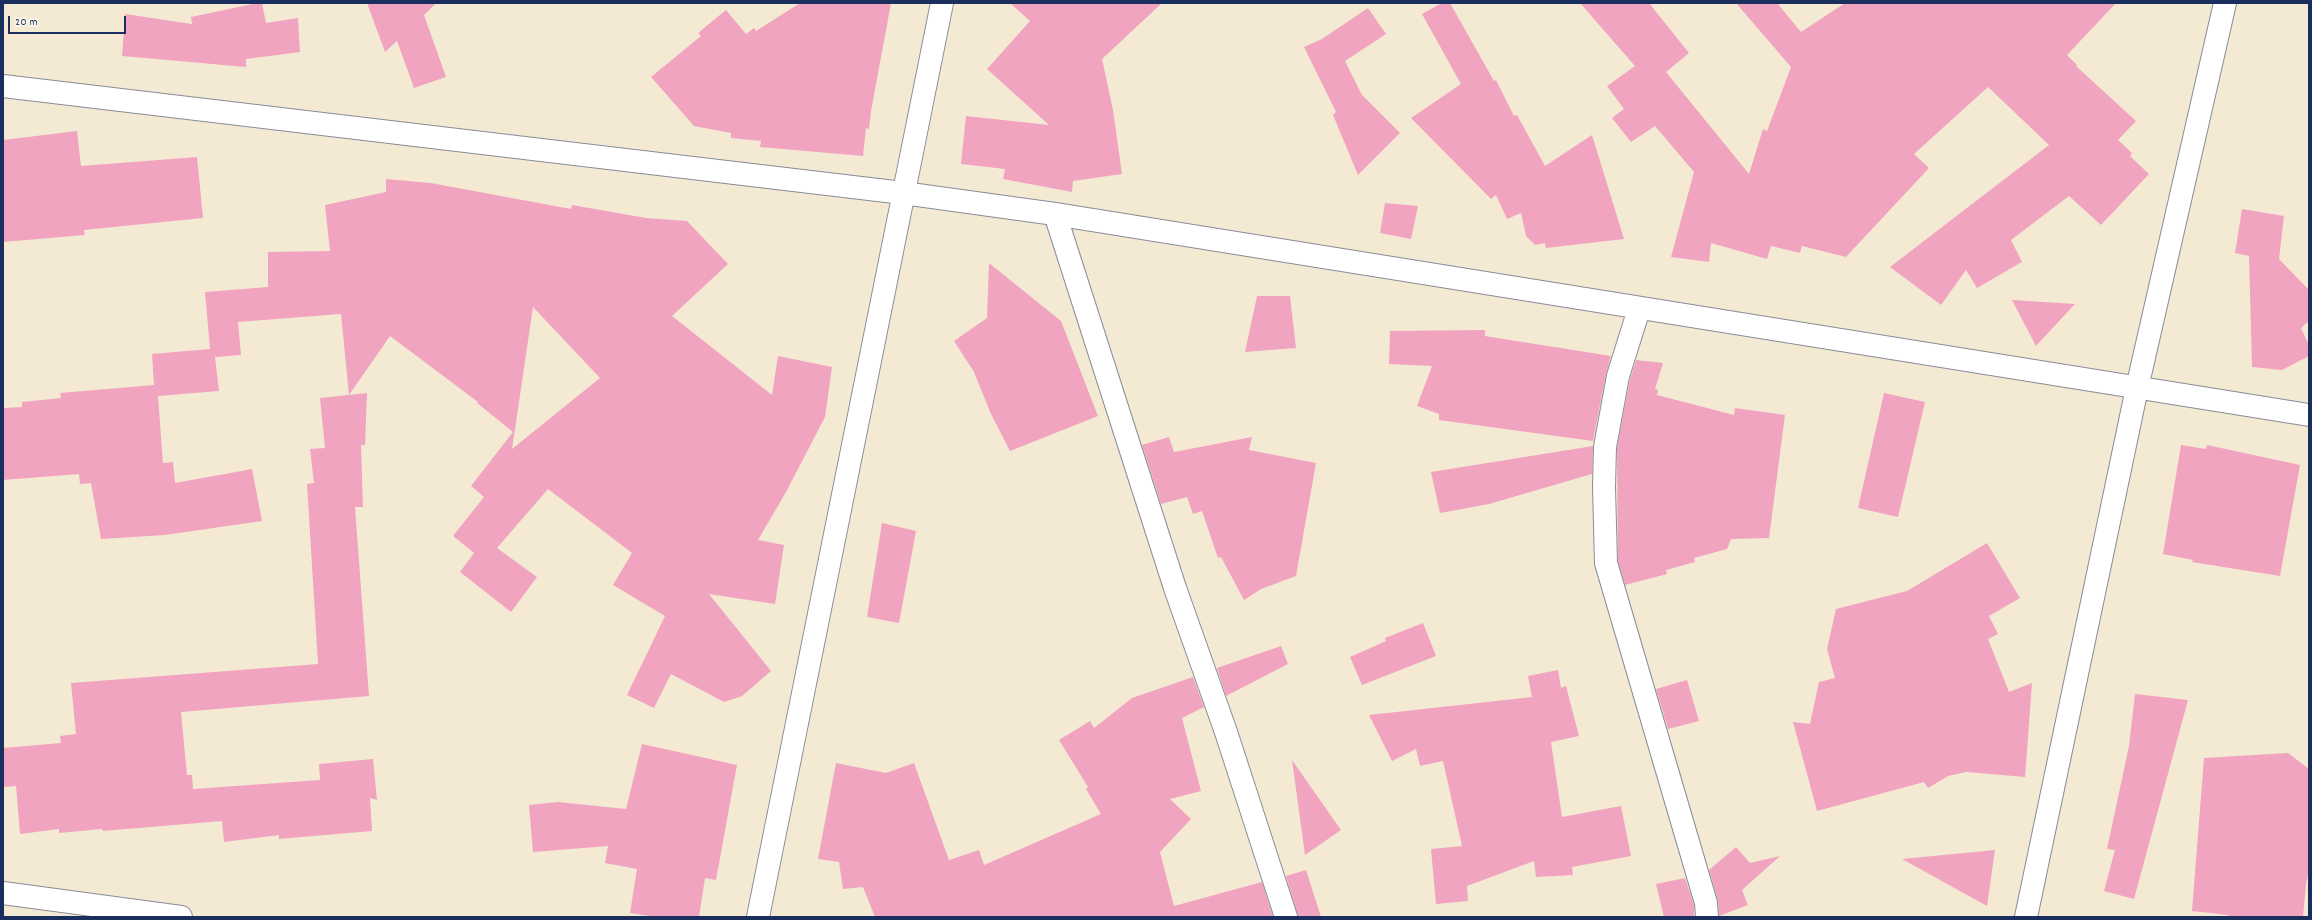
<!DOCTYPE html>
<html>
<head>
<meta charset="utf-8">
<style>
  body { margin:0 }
  #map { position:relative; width:2312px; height:920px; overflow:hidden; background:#f4ead3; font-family:Dekko,sans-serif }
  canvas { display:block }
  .frame { position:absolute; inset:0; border:4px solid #1b2f5e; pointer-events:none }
  .scale { position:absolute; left:8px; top:16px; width:118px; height:18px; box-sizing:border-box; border:2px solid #1b2f5e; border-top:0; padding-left:5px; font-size:12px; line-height:14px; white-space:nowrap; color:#1b2f5e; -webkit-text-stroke:3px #fbf7ec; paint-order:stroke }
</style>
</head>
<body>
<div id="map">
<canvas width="2312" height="920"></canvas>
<div class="frame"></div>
<div class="scale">20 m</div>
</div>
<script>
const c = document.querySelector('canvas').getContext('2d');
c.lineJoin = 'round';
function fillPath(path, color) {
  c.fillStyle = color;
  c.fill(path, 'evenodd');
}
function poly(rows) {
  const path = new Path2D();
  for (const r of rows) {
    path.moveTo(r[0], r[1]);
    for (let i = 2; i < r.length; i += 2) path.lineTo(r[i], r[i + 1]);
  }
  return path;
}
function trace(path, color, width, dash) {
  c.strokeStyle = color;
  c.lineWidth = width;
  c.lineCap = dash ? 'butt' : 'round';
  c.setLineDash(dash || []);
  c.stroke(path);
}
const building = poly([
  [257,3,262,3,266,23,298,18,300,52,246,59,246,67,122,56,125,14,192,24,191,17],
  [367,3,436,3,424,15,446,77,414,88,397,41,385,52],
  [800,3,891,3,871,111,869,129,866,128,863,156,760,147,761,141,731,138,731,133,694,126,651,77,701,36,698,33,726,10,746,34,754,28,756,31],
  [1010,3,1162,3,1102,59,1113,110,1122,174,1073,181,1072,192,1003,179,1005,169,961,164,966,116,1049,125,987,69,1030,21],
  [1442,3,1450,3,1494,81,1496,80,1514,116,1517,115,1545,166,1592,135,1624,239,1546,248,1545,243,1535,245,1526,236,1521,213,1507,219,1496,195,1491,199,1411,118,1461,84,1422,14],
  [1580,3,1649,3,1689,53,1666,72,1749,174,1763,129,1767,131,1791,67,1736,3,1777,3,1801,32,1845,3,2116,3,2067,55,2077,65,2076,66,2136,121,2118,140,2132,153,2130,156,2149,174,2101,225,2069,196,2011,240,2022,262,1977,288,1966,270,1941,305,1890,267,2049,145,1988,87,1914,154,1929,168,1846,257,1802,246,1800,253,1771,246,1767,259,1711,243,1709,262,1671,257,1694,172,1655,126,1631,142,1612,118,1624,109,1607,86,1635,66],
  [1368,8,1386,34,1345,61,1362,95,1400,133,1358,175,1333,115,1336,112,1304,47,1322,39],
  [77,131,81,166,197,157,203,218,84,230,85,235,3,242,3,140],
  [386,179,431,183,571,209,572,205,646,218,687,221,728,264,672,316,772,395,778,356,832,367,825,417,786,492,758,540,784,545,775,604,709,594,771,671,742,696,724,702,671,674,654,708,627,695,665,616,613,585,632,553,548,489,497,548,537,577,511,612,460,572,474,553,453,536,484,497,471,486,513,432,477,403,478,402,390,336,349,395,341,314,238,322,241,355,215,357,219,391,158,396,163,463,173,462,175,483,252,469,262,521,165,535,101,539,91,483,80,484,79,474,3,480,3,408,22,407,22,402,61,398,60,393,154,385,152,354,210,349,205,292,268,287,268,252,330,251,325,205,386,192],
  [533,307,600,378,512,449,515,429],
  [1385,203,1418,206,1411,239,1380,233],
  [2242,209,2284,216,2279,259,2309,290,2309,321,2301,328,2309,345,2309,356,2282,370,2252,367,2249,256,2235,253],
  [989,263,1061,321,1098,416,1010,451,991,414,974,372,954,341,987,318],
  [1257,296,1290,296,1296,348,1245,352],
  [2012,300,2075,304,2036,346],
  [1485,330,1485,336,1611,356,1606,374,1593,441,1439,420,1439,414,1417,406,1432,366,1389,364,1390,331],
  [1636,360,1663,363,1655,389,1658,390,1657,395,1734,415,1735,408,1785,415,1769,538,1731,539,1727,549,1694,558,1695,562,1666,570,1667,574,1625,585,1618,561,1617,448,1630,379],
  [367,393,365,445,361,445,363,507,355,507,369,696,181,712,187,775,192,775,193,789,320,780,319,764,373,759,377,800,370,798,372,831,279,839,279,835,224,842,222,821,103,831,102,829,59,833,59,829,20,834,16,786,3,787,3,748,61,743,60,736,76,734,71,683,318,664,307,484,314,483,310,449,325,448,320,398],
  [1884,393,1925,402,1898,517,1858,508],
  [1169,437,1174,452,1252,437,1249,450,1316,463,1296,576,1261,589,1244,600,1221,557,1218,558,1202,511,1193,514,1187,497,1161,504,1142,445],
  [2181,445,2206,449,2207,445,2300,465,2280,576,2192,562,2193,560,2163,554],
  [1593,446,1592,474,1489,504,1440,513,1431,472],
  [882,523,916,531,899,623,867,617],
  [1987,543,2020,598,1989,616,1998,634,1988,639,2009,692,2032,683,2025,777,1966,772,1948,776,1928,788,1924,782,1817,811,1793,722,1810,724,1819,682,1835,678,1827,649,1836,609,1907,591],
  [1423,623,1436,656,1362,685,1350,657,1386,641,1385,638],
  [1281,646,1288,664,1226,696,1217,668],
  [1558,670,1561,688,1566,686,1579,736,1551,742,1562,817,1621,806,1631,856,1572,867,1573,875,1536,877,1534,861,1467,886,1468,901,1436,904,1431,849,1462,846,1443,761,1420,766,1416,749,1392,761,1369,715,1532,697,1528,676],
  [1193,677,1204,707,1182,718,1201,791,1170,799,1191,819,1160,852,1174,906,1262,882,1273,917,875,917,863,887,843,889,839,862,818,859,836,763,886,773,914,763,949,860,979,850,984,865,1101,814,1086,789,1088,787,1059,740,1090,721,1094,728,1132,698],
  [1687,680,1699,721,1668,729,1656,689],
  [2135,694,2188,700,2134,899,2104,891,2115,850,2107,849,2129,746],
  [642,744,737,765,716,880,705,878,699,917,656,917,630,913,637,869,605,863,608,846,533,852,529,805,558,802,626,809],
  [2288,753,2309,769,2309,871,2306,884,2303,917,2228,917,2228,915,2192,911,2204,758],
  [1292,760,1341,830,1305,855],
  [1736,847,1750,863,1780,856,1742,890,1748,905,1719,916,1718,900,1709,870],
  [1995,850,1987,906,1902,859],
  [1306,870,1321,917,1298,917,1286,876],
  [1685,878,1694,905,1694,917,1664,917,1656,884]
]);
const street = poly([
  [3,86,903,193,1055,214,2309,415],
  [1055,214,1175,588,1226,732,1286,917],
  [1639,309,1618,376,1605,447,1604,487,1606,563,1706,903,1707,917],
  [3,893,181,917],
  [758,917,942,3],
  [2026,917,2137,388,2225,3]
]);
fillPath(building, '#f1a4c0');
trace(street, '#888c98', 24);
trace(street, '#fff', 22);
</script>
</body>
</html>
